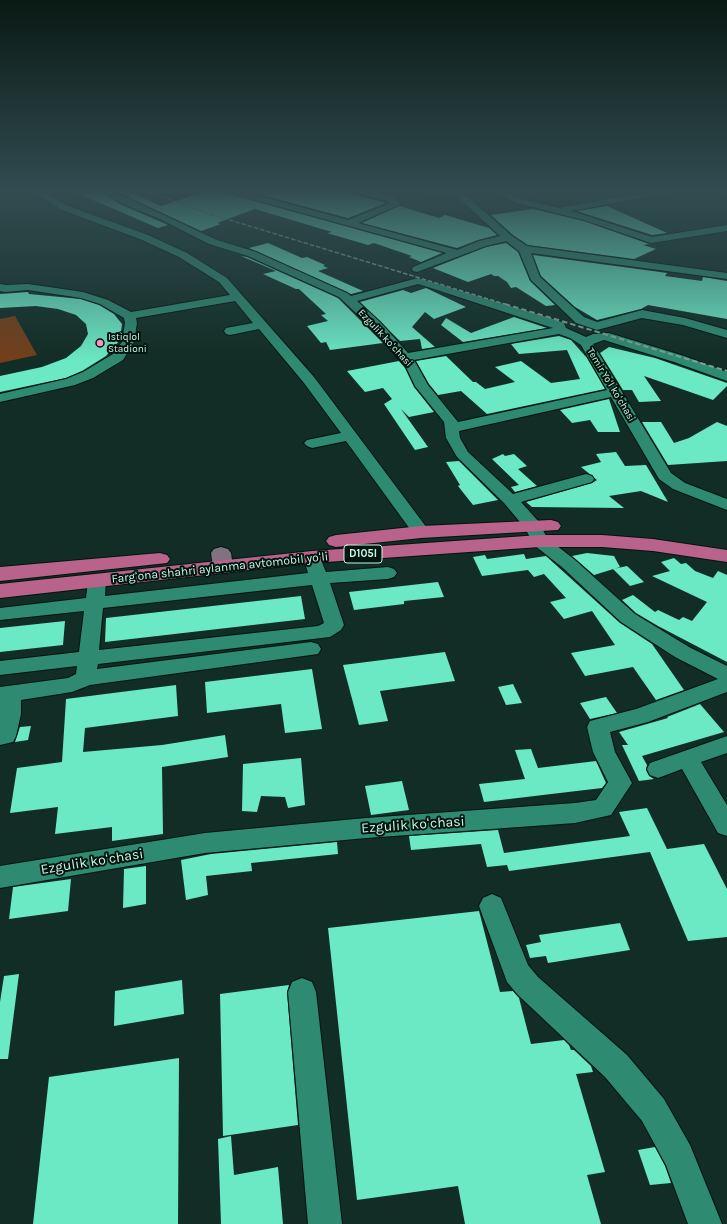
<!DOCTYPE html>
<html>
<head>
<meta charset="utf-8">
<style>
  body { margin:0 }
  canvas { display:block; background:#112d25 }
</style>
</head>
<body>
<canvas width="727" height="1224"></canvas>
<script>
const c = document.querySelector('canvas').getContext('2d');
c.lineJoin = 'round';
function fillPath(path, color) {
  c.fillStyle = color;
  c.fill(path, 'evenodd');
}
function poly(rows) {
  const path = new Path2D();
  for (const r of rows) {
    path.moveTo(r[0], r[1]);
    for (let i = 2; i < r.length; i += 2) path.lineTo(r[i], r[i + 1]);
  }
  return path;
}
function trace(path, color, width, dash) {
  c.strokeStyle = color;
  c.lineWidth = width;
  c.lineCap = dash ? 'butt' : 'round';
  c.setLineDash(dash || []);
  c.stroke(path);
}
function drawText(font, color, halo, rows, align = 'center') {
  c.font = font + ' Karla,sans-serif';
  c.lineWidth = 4;
  c.setLineDash([]);
  c.textBaseline = 'middle';
  c.strokeStyle = halo;
  c.fillStyle = color;
  for (const [text, x, y, turn = 0] of rows) {
    c.save();
    c.translate(x, y);
    c.rotate((+turn || 0) * Math.PI / 180);
    c.textAlign = isNaN(turn) ? turn : align;
    if (halo) c.strokeText(text, 0, 0);
    c.fillText(text, 0, 0);
    c.restore();
  }
}
const green = poly([
  [15,316,37,355,0,363,0,319]
]);
const building = poly([
  [70,190,98,190,122,205,168,225,158,228],
  [113,190,125,190,161,206,209,190,223,190,226,193,442,253,421,262,409,257,412,256,374,243,368,245,327,233,332,232,255,209,217,223,221,224,201,231],
  [243,190,336,190,386,203,348,218],
  [399,206,439,218,445,215,489,228,497,235,478,240,457,248,362,223],
  [607,206,667,233,652,235,577,211],
  [533,209,584,221,649,244,643,245,656,249,634,259,528,245,513,235,491,215],
  [268,243,302,258,307,257,325,265,323,266,328,268,318,271,363,291,351,294,249,248],
  [506,243,518,252,530,281,555,305,546,306,516,287,511,288,507,282,498,276,494,276,491,274,468,282,433,268,486,247],
  [533,255,660,272,667,273,665,276,702,281,703,277,727,281,727,319,648,305,641,309,597,320,575,307,541,276],
  [241,256,247,257,338,298,383,343,330,350,326,342,321,343,307,326,328,321,321,315,326,314,299,289,296,289,263,274,276,271],
  [426,288,466,307,434,319,425,312,412,327,435,347,422,349,420,339,400,341,360,302,403,290,411,293],
  [28,292,29,294,81,299,99,305,114,314,122,324,120,340,106,356,82,371,66,378,0,392,0,376,42,367,66,358,81,346,88,334,86,324,76,315,58,309,36,306,0,308,0,294],
  [514,317,547,328,463,342,441,325,446,318,471,333],
  [559,336,571,340,587,358,605,389,487,414,461,391,438,395,429,384,416,361,446,356,473,382,476,382,485,389,515,382,495,367,521,361,551,383,580,379,567,350,519,354,511,344],
  [609,347,655,358,727,383,727,386,713,400,644,376,661,401,639,402,632,390,623,390,600,353],
  [399,361,405,368,414,387,434,412,409,417,401,409,428,447,415,450,384,404,392,399,383,388,365,392,347,371],
  [609,399,620,432,598,432,590,420,572,423,560,410],
  [642,422,661,422,674,443,689,438,717,422,727,426,727,461,668,465],
  [616,452,625,466,646,465,668,502,641,491,609,496,624,508,532,507,526,502,592,483,597,480,581,467,601,462,596,454],
  [503,454,505,456,514,454,527,466,518,469,537,486,515,492,511,487,519,485,492,459],
  [459,461,498,500,473,505,458,486,460,485,446,462],
  [587,553,614,556,620,567,594,575,572,556],
  [524,554,526,559,546,556,620,623,652,644,684,690,656,700,633,667,585,676,571,653,615,645,592,611,564,619,550,602,566,598,544,574,534,577,528,570,482,576,473,557,485,555,487,559],
  [674,558,681,564,686,563,695,571,713,578,718,571,727,575,727,662,658,626,636,613,622,600,633,595,655,612,658,610,679,620,683,617,692,621,707,602,652,576,670,571,661,562],
  [627,566,644,582,630,586,613,569],
  [438,582,444,597,404,601,404,604,354,610,349,592],
  [301,596,305,619,105,642,106,618],
  [65,621,63,645,0,652,0,628],
  [445,652,455,681,380,691,388,721,359,725,343,665],
  [312,669,322,729,285,733,281,704,207,713,205,682],
  [513,684,522,703,506,705,498,687],
  [176,685,178,716,85,728,83,752,162,745,225,735,228,757,162,767,163,834,112,841,112,827,55,834,58,807,10,813,17,768,62,762,66,699],
  [606,697,617,713,590,719,580,703],
  [700,704,724,732,642,756,647,765,646,770,649,776,654,779,639,781,622,745,628,745,619,732,668,718,667,717],
  [31,726,28,740,15,742,20,727],
  [531,749,538,768,596,761,606,783,602,788,484,802,479,784,525,779,515,750],
  [301,758,305,805,288,808,285,797,261,796,257,812,242,811,243,764],
  [402,781,409,810,371,815,365,786],
  [647,808,667,849,704,844,727,889,727,937,688,941,650,852,509,871,507,865,487,867,481,844,411,850,409,836,498,830,504,853,630,836,619,812],
  [337,842,338,854,251,863,252,871,206,876,208,895,186,900,181,860,211,854],
  [146,866,146,904,123,908,124,869],
  [71,879,68,911,9,919,13,887],
  [479,911,500,992,513,991,519,998,531,1044,564,1040,569,1045,571,1050,574,1050,591,1066,593,1072,576,1074,605,1172,587,1175,601,1224,465,1224,458,1186,357,1200,328,928],
  [620,923,630,950,548,963,546,956,530,958,526,945,541,942,539,935],
  [19,974,8,1059,0,1059,0,1002,4,976],
  [182,980,184,1014,114,1026,115,991],
  [289,985,287,992,298,1125,223,1136,220,994],
  [179,1058,178,1224,33,1224,49,1077],
  [231,1136,234,1175,278,1167,283,1224,221,1224,218,1139],
  [655,1147,665,1166,671,1183,650,1185,638,1150]
]);
const minor = poly([
  [30,190,40,190,68,206,148,235,187,253,227,278,314,377,427,528,430,532,427,536,421,537,415,536,346,441,312,448,307,446,304,443,307,440,341,433,304,383,259,329,230,335,226,334,224,331,226,328,253,323,235,301,136,318,137,323,134,342,123,360,93,378,75,385,0,402,0,394,66,379,83,372,113,354,122,342,125,323,124,318,100,304,81,298,28,290,5,292,0,291,0,284,6,285,28,284,83,292,108,300,131,312,230,295,219,282,179,257,140,239,62,210,30,190],
  [99,190,110,190,217,240,256,252,347,293,351,296,418,278,557,320,564,323,566,328,586,337,593,334,609,333,684,356,727,372,727,381,674,362,604,340,593,344,671,473,685,483,727,499,727,510,673,489,659,479,611,397,459,431,460,438,468,452,513,494,586,474,592,476,594,479,592,482,521,502,539,522,547,538,575,560,635,614,689,647,727,666,727,692,648,722,610,732,615,752,632,783,611,815,575,823,366,838,205,853,0,888,0,866,205,833,366,818,575,803,596,800,608,782,593,752,587,727,590,721,636,709,718,679,675,657,621,622,563,568,534,545,525,528,504,503,457,457,446,438,444,422,415,386,406,367,372,328,339,297,248,256,209,244,160,219,123,204,99,190],
  [418,284,428,287,553,328,408,353,380,322,357,301,418,284],
  [559,334,570,338,581,345,607,390,458,422,428,385,414,360,559,334],
  [224,190,238,190,348,220,390,203,388,201,351,192,349,190,364,190,394,197,401,204,358,223,457,250,479,241,500,236,451,191,447,193,429,193,424,190,460,190,512,236,527,246,727,273,727,279,531,253,540,277,584,317,597,322,642,310,685,318,727,330,727,338,683,325,642,318,597,330,576,323,531,280,519,251,506,241,486,246,417,272,413,271,412,269,413,267,447,253,226,192,224,190],
  [493,190,504,190,522,199,559,208,654,190,671,190,667,193,571,211,652,237,727,225,727,231,651,243,584,220,516,203,493,190],
  [312,552,318,553,326,572,388,567,394,569,397,573,394,577,388,579,330,583,344,625,341,630,330,637,98,664,97,669,311,642,318,644,321,649,318,654,90,685,72,692,21,700,21,714,16,736,13,742,0,745,0,687,68,678,76,674,77,666,0,675,0,661,79,652,84,611,0,620,0,608,86,598,88,581,91,577,97,575,103,577,106,581,105,596,308,573,303,557,306,553,312,552],
  [312,585,324,623,318,626,99,650,103,608,312,585],
  [727,736,727,753,701,762,727,805,727,836,718,833,682,769,658,778,650,775,647,769,650,763,727,736],
  [492,894,501,898,528,965,538,977,627,1055,664,1099,690,1145,722,1224,688,1224,666,1165,642,1121,605,1077,518,995,507,982,479,906,483,898,492,894],
  [302,978,312,982,316,992,342,1224,308,1224,288,992,292,982,302,978]
]);
const major = poly([
  [221,547,228,549,231,553,233,567,230,572,223,573,216,572,213,567,211,553,214,549,221,547]
]);
const highway = poly([
  [551,520,558,522,561,526,558,530,421,538,336,547,329,545,326,541,329,537,336,535,421,526,551,520],
  [540,535,602,535,653,539,727,550,727,562,653,551,602,547,540,547,312,563,0,598,0,584,312,551,540,535],
  [160,553,167,555,170,559,167,563,0,581,0,567,160,553]
]);
const railFar1 = poly([
  [143,190,207,213,508,305]
]);
const rail = poly([
  [505,304,727,371]
]);
const markers = [
  [100,343,4,"#fc8fc1"]
];
const farPoinames = [
  ["Istiqlol",108,337],
  ["Stadioni",108,349]
];
const farStreetnames = [
  ["Ezgulik koʻchasi",385,338,47],
  ["Temir Yoʻl koʻchasi",611,385,59]
];
const shields = [
  [363,554,38]
];
const shieldNames = [
  ["D105l",363,554]
];
const streetNames = [
  ["Fargʻona shahri aylanma avtomobil yoʻli",220,568,-6]
];
const nearStreetnames = [
  ["Ezgulik koʻchasi",413,825,-4],
  ["Ezgulik koʻchasi",92,862,-9]
];
fillPath(green, '#743e1a');
fillPath(building, '#6be8c4');
trace(minor, '#00150e', 2);
trace(major, '#00150e', 2);
trace(highway, '#00150e', 2);
fillPath(minor, '#2e8a71');
fillPath(major, '#817280');
fillPath(highway, '#b9628a');
trace(railFar1, '#7fa296', 1.5, [4.5, 2]);
trace(rail, '#7fa296', 2, [5.5, 3]);
const sky = c.createLinearGradient(0, 0, 0, 361);
sky.addColorStop(0, '#091914');
sky.addColorStop(0.53, '#324c51');
sky.addColorStop(1, '#324c5100');
c.fillStyle = sky;
c.fillRect(0, 0, 727, 361);
for (const [x, y, r, color] of markers) {
  const dot = new Path2D();
  dot.arc(x, y, r, 0, 2 * Math.PI);
  c.fillStyle = color;
  c.fill(dot);
  trace(dot, '#00150e', 1.5);
}
drawText('10px', '#ccf5e6', '#00150e', farPoinames, 'left');
drawText('10px', '#ccf5e6', '#00150e', farStreetnames);
for (const [x, y, w] of shields) {
  const box = new Path2D();
  box.roundRect(x - w / 2, y - 9, w, 18, 3);
  c.fillStyle = '#00150e';
  c.fill(box);
  trace(box, '#ccf5e6', 1);
}
drawText('bold 11px', '#ccf5e6', null, shieldNames);
drawText('12px', '#ccf5e6', '#00150e', streetNames);
drawText('14px', '#ccf5e6', '#00150e', nearStreetnames);
</script>
</body>
</html>
